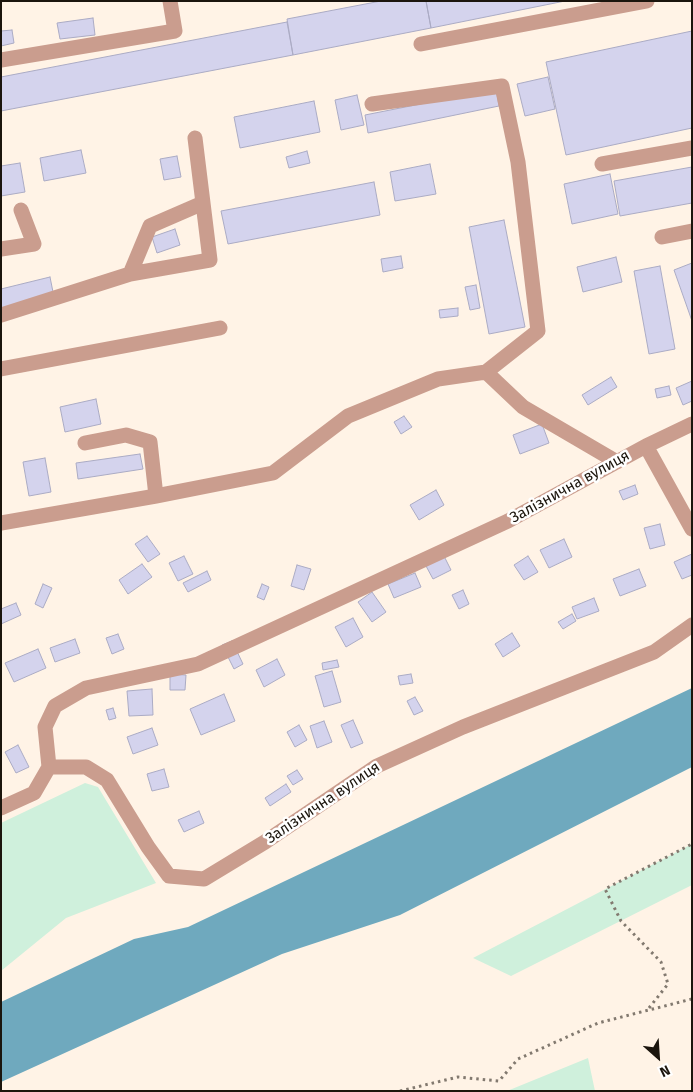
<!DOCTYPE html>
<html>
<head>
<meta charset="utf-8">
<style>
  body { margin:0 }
  #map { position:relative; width:693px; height:1092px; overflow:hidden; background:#fff3e6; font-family:"Fira Sans",sans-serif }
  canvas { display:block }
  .frame { position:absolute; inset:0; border:2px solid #1b150d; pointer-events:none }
  .north { position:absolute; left:633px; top:1032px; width:50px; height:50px; -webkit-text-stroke:4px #fff; paint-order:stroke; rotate:154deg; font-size:14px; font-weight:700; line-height:20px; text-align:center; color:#1b150d }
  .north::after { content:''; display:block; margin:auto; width:18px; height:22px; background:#1b150d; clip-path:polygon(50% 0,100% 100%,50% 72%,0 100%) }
</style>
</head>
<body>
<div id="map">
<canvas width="693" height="1092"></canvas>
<div class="frame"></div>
<div class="north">N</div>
</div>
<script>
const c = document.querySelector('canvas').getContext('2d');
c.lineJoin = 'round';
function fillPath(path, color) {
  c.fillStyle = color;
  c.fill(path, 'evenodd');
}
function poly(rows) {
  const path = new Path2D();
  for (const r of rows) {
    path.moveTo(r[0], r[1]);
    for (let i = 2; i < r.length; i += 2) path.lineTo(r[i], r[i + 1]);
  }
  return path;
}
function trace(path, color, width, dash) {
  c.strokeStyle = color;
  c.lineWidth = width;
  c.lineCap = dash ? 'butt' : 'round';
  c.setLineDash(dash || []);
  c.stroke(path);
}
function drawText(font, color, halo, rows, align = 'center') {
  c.font = font + ' "Fira Sans",sans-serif';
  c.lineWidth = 5;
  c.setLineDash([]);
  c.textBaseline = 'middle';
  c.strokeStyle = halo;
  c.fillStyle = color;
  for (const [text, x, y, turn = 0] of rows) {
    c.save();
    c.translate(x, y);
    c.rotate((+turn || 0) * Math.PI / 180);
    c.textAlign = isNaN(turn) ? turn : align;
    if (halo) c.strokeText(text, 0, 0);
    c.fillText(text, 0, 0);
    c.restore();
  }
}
const green = poly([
  [85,783,98,787,156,883,66,918,1,971,1,823],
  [692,844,692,885,511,976,473,958],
  [588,1058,595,1091,507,1091]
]);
const water = poly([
  [692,688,692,767,400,915,282,954,1,1082,1,1002,134,939,188,927]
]);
const building = poly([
  [381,1,426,1,431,28,293,55,287,19,381,1],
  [426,1,565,1,431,28,426,1],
  [93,18,95,35,60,39,57,23,93,18],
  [287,22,293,55,1,111,1,77,287,22],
  [12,30,14,43,1,46,1,31,12,30],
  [692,31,692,128,566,155,546,62,692,31],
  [548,77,555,109,525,116,517,84,548,77],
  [496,89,499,106,368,133,365,115,496,89],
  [357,95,364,125,341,130,335,100,357,95],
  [314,101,320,132,240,148,234,117,314,101],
  [81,150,86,173,44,181,40,158,81,150],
  [307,151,310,163,289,168,286,157,307,151],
  [177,156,181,177,164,180,160,159,177,156],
  [20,163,25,192,1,196,1,166,20,163],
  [430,164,436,194,395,201,390,172,430,164],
  [692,167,692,203,620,216,614,181,692,167],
  [610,174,618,214,572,224,564,184,610,174],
  [374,182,380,215,228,244,221,211,374,182],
  [504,220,525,327,489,334,469,227,504,220],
  [175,229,180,245,157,253,152,237,175,229],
  [401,256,403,268,383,272,381,259,401,256],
  [616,257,622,282,583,292,577,267,616,257],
  [692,263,692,321,674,270,692,263],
  [660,266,675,349,649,354,634,271,660,266],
  [50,277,54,297,1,309,1,289,50,277],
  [476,285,480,308,470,310,465,287,476,285],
  [458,308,458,316,440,318,439,310,458,308],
  [611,377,617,387,588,405,582,395,611,377],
  [692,381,692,401,683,405,676,388,692,381],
  [669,386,671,395,657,398,655,389,669,386],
  [96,399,101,424,65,432,60,407,96,399],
  [404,416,412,427,401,434,394,422,404,416],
  [542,424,549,443,520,454,513,435,542,424],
  [140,454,143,469,78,479,76,463,140,454],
  [45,458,51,492,29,496,23,462,45,458],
  [635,485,638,494,623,500,619,491,635,485],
  [436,490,444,505,419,520,410,505,436,490],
  [660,524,665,545,650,549,644,528,660,524],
  [147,536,160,554,148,562,135,544,147,536],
  [564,539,572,557,549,568,540,550,564,539],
  [692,554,692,575,682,579,674,562,692,554],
  [184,556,193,574,178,581,169,563,184,556],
  [444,556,451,570,433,579,426,566,444,556],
  [528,556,538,572,524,580,514,565,528,556],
  [142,564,152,577,128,594,119,580,142,564],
  [297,565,311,569,304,590,291,586,297,565],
  [639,569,646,586,620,596,613,579,639,569],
  [207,571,211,580,188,592,183,583,207,571],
  [415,573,421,587,394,598,388,584,415,573],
  [43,584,52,588,43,608,35,604,43,584],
  [262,584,269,587,264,600,257,597,262,584],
  [463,590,469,604,459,609,452,595,463,590],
  [372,592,386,612,372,622,358,602,372,592],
  [594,598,599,611,577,619,572,607,594,598],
  [16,603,21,615,1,624,1,609,16,603],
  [572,614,576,621,563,629,558,622,572,614],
  [353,618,363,637,346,647,335,627,353,618],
  [512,633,520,646,503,657,495,644,512,633],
  [118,634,124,649,112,654,106,638,118,634],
  [75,639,80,653,55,662,50,648,75,639],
  [232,641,243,664,234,669,222,645,232,641],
  [38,649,46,668,14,682,5,663,38,649],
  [277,659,285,675,264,687,256,670,277,659],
  [337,660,339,667,323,670,322,663,337,660],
  [332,671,341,702,324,707,315,676,332,671],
  [170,674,186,675,185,690,170,690,170,674],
  [411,674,413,683,400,685,398,676,411,674],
  [152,689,153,715,129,716,127,691,152,689],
  [224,694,235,721,201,735,190,709,224,694],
  [415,697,423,711,414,715,407,701,415,697],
  [113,708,116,718,109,720,106,710,113,708],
  [353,720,363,743,351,748,341,725,353,720],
  [324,721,332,742,317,748,310,726,324,721],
  [299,725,307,740,295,747,287,732,299,725],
  [152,728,158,745,133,754,127,737,152,728],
  [18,745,29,767,16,773,5,752,18,745],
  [164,769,169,787,152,791,147,774,164,769],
  [297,770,303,779,293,785,287,776,297,770],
  [286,784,291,792,270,806,265,798,286,784],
  [199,811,204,823,184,832,178,820,199,811]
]);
const path = poly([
  [649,1008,668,984,661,962,621,921,605,889,692,844],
  [400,1091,458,1077,499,1081,518,1059,598,1023,692,999]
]);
const minor = poly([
  [421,44,647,1],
  [1,60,175,31,170,1],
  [372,104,502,86,518,162,538,331,486,372],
  [602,164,692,148],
  [662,237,692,231],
  [1,249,34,244,21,210],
  [130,274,150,226,203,203,195,138],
  [1,315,130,274,210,260,203,203],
  [1,369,220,328],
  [85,443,126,435,150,442,156,496],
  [646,446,692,529],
  [1,523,156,496,273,473,348,416,438,379,486,372,523,407,617,462],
  [49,767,86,767,107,780,148,847,169,876,204,879,265,842,377,766,463,727,654,652,692,625],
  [1,808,34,793,49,767,45,727,55,706,86,688,198,664,508,521,646,446,692,424]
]);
const streetNames = [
  ["Залізнична вулиця",570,487,-29],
  ["Залізнична вулиця",323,803,-34]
];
fillPath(green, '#cff0dc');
fillPath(water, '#6fa9be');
fillPath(building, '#d4d3ed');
trace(building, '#ababc4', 1);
trace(path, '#82796f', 3, [2.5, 4]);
trace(minor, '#ca9d8e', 15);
drawText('15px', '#1b150d', '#fff', streetNames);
</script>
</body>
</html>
